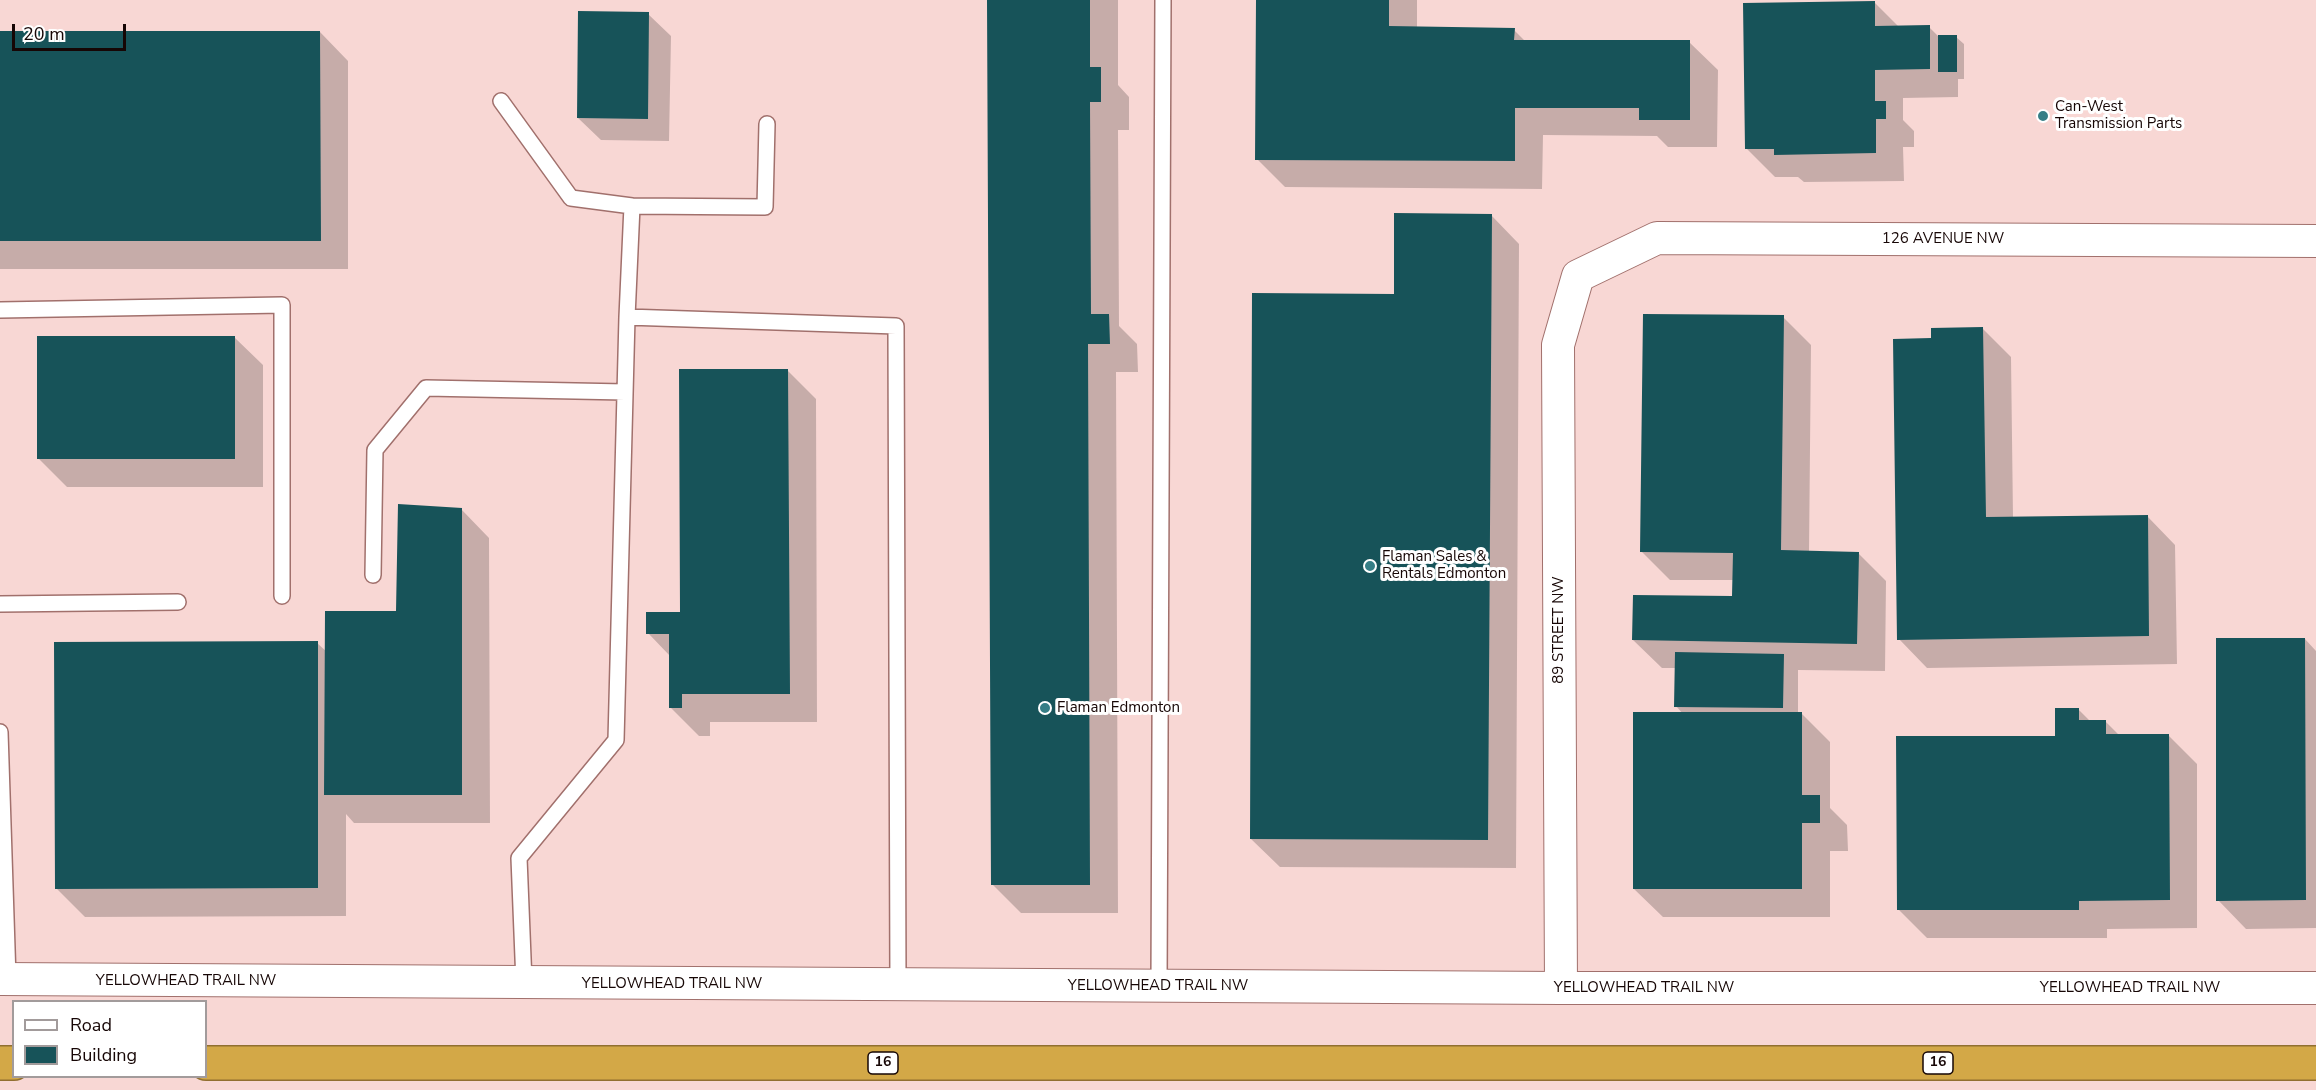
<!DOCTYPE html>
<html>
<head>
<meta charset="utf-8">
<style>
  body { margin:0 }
  #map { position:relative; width:2316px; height:1090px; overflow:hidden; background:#f8d7d4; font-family:"Nunito Sans",sans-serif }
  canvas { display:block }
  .legend { position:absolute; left:12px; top:1000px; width:195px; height:78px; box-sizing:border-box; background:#fff; border:2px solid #a29b9b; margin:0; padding:8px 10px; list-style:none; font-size:18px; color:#160605 }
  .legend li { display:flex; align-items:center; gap:12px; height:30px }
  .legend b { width:30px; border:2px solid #a29b9b }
  .scale { position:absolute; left:12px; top:24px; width:114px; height:27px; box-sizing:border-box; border:3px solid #160605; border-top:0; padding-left:8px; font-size:18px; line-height:21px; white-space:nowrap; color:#160605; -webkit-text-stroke:4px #fff; paint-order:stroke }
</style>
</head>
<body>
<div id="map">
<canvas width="2316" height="1090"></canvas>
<ul class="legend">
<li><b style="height:8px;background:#fff"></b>Road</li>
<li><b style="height:16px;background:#175359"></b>Building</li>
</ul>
<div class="scale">20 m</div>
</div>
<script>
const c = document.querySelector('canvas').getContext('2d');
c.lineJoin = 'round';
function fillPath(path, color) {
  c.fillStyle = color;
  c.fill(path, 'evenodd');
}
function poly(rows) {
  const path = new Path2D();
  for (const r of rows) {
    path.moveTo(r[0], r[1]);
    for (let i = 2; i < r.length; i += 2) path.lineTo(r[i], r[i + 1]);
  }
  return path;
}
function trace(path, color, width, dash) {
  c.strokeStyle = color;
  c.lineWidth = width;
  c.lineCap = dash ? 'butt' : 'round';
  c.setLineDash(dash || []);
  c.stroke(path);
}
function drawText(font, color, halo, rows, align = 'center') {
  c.font = font + ' "Nunito Sans",sans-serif';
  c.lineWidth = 6;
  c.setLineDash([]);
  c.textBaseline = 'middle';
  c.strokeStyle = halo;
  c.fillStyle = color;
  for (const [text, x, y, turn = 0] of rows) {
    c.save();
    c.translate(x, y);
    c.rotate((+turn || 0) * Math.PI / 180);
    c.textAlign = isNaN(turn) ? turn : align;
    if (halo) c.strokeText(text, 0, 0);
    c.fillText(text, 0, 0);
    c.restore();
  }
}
const shadow = poly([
  [989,0,1118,0,1118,85,1129,97,1129,130,1118,130,1119,326,1137,344,1138,372,1116,372,1118,913,1021,913,992,884],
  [1258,0,1417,0,1417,28,1514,30,1525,41,1689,42,1718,70,1717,147,1668,147,1657,136,1543,135,1542,189,1285,187,1257,159],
  [1874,2,1899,27,1929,27,1939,37,1956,37,1964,44,1964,79,1958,79,1958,97,1903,98,1903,120,1914,131,1914,147,1903,147,1904,181,1804,182,1798,177,1775,177,1747,149],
  [648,14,671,36,669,141,601,140,578,118],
  [320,32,348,61,348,269,0,269,0,33],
  [1491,215,1519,244,1516,868,1280,867,1251,839,1396,295],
  [1783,317,1811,345,1809,552,1858,553,1886,581,1885,671,1798,670,1798,714,1802,714,1830,742,1830,808,1847,825,1848,851,1830,851,1830,917,1663,917,1634,889,1683,714,1676,706,1676,668,1662,668,1633,640,1734,597,1734,580,1670,580,1642,552],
  [1983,329,2011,357,2013,518,2147,516,2175,545,2177,664,1927,668,1899,639,1933,340],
  [234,337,263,365,263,487,67,487,38,458],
  [788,371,816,399,817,722,710,722,710,736,699,736,671,708,671,657,648,633,682,613],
  [461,509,489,538,490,823,354,823,346,814,346,916,85,917,56,888,317,643,327,652,397,613],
  [2305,639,2316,651,2316,928,2246,929,2218,900],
  [2078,709,2090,721,2105,721,2119,735,2168,735,2197,764,2197,928,2107,929,2107,938,1927,938,1899,910,2056,737]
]);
const building = poly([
  [987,0,1090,0,1090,67,1101,67,1101,102,1090,102,1091,314,1109,314,1110,344,1088,344,1090,885,991,885],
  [1256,0,1389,0,1389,26,1515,28,1514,40,1690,40,1690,120,1639,120,1639,108,1515,108,1515,161,1255,160],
  [1875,1,1875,26,1930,25,1930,69,1875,70,1875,101,1886,101,1886,119,1876,119,1876,153,1774,155,1774,149,1745,149,1743,3],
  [578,11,649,12,648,119,577,118],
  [0,31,320,31,321,241,0,241],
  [1938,35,1957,35,1957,72,1938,72],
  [1394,213,1492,214,1488,840,1250,839,1252,293,1394,294],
  [1643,314,1784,315,1781,550,1859,552,1857,644,1632,640,1633,595,1732,596,1733,553,1640,552],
  [1983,327,1986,517,2148,515,2149,636,1897,640,1893,339,1931,338,1931,328],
  [37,336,235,336,235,459,37,459],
  [679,369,788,369,790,694,682,694,682,708,669,708,669,634,646,634,646,612,680,612],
  [398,504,462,508,462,795,324,795,325,611,396,611],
  [2216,638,2305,638,2306,900,2216,901],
  [318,641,318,888,55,889,54,642],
  [1675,652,1784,654,1783,708,1674,707],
  [2055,708,2079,708,2079,720,2106,720,2106,734,2169,734,2170,900,2079,901,2079,910,1897,910,1896,736,2055,736],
  [1633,712,1802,712,1802,795,1820,795,1820,823,1802,823,1802,889,1633,889]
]);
const service = poly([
  [501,101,571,198,632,206],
  [0,310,282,305,282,596],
  [627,317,632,206,765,207,767,124],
  [373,575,375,450,426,388,625,392],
  [0,604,178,602],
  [0,732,8,979],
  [524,983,519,858,616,740,627,317,896,326,898,985],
  [1159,985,1163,0]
]);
const minor = poly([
  [0,979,1561,988,2316,988],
  [1561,988,1558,345,1578,276,1657,238,2316,241]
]);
const motorway = poly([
  [0,1063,14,1063],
  [206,1063,2316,1063]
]);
const markers = [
  [2043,116,6,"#367e86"],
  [1370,566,6,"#367e86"],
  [1045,708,6,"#367e86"]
];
const shields = [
  [883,1063,30],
  [1938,1063,30]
];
const shieldNames = [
  ["16",883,1063],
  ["16",1938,1063]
];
const poiNames = [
  ["Can-West",2055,107],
  ["Transmission Parts",2055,124],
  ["Flaman Sales &",1382,557],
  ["Rentals Edmonton",1382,574],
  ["Flaman Edmonton",1057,708]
];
const streetNames = [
  ["126 AVENUE NW",1943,239],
  ["89 STREET NW",1559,630,-90],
  ["YELLOWHEAD TRAIL NW",186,981],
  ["YELLOWHEAD TRAIL NW",672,984],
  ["YELLOWHEAD TRAIL NW",1158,986],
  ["YELLOWHEAD TRAIL NW",1644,988],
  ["YELLOWHEAD TRAIL NW",2130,988]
];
fillPath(shadow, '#0003');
fillPath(building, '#175359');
trace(service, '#a1706c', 18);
trace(minor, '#a1706c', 34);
trace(motorway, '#916f30', 36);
trace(service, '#fff', 15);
trace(minor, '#fff', 32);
trace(motorway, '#d3a847', 33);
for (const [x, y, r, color] of markers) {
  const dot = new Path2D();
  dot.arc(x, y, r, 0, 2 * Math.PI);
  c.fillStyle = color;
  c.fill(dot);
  trace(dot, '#fff', 2);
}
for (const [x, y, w] of shields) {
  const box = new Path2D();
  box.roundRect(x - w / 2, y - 11, w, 22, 4.5);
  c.fillStyle = '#fff';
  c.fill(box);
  trace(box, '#160605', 1.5);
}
drawText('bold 14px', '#160605', null, shieldNames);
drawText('15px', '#160605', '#fff', poiNames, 'left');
drawText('15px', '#160605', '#fff', streetNames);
</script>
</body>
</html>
